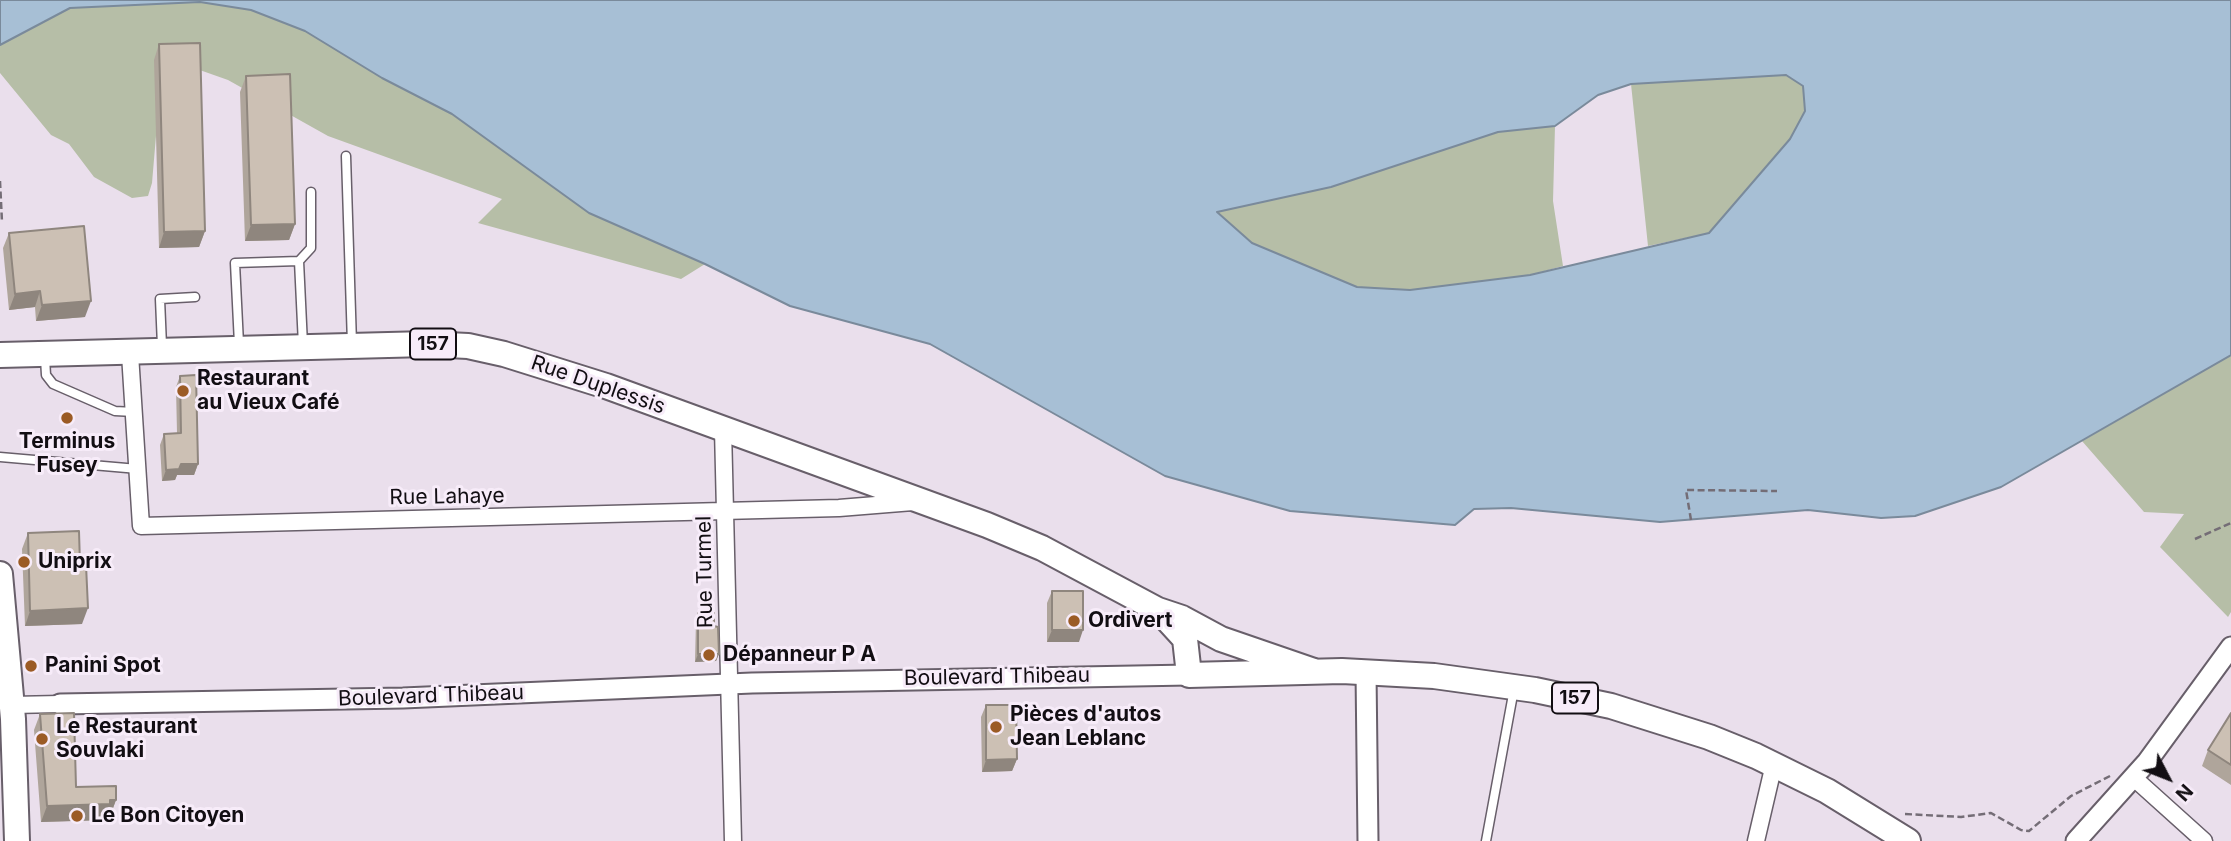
<!DOCTYPE html>
<html>
<head>
<meta charset="utf-8">
<style>
  body { margin:0 }
  #map { position:relative; width:2231px; height:841px; overflow:hidden; background:#eadfec; font-family:Inter,sans-serif }
  canvas { display:block }
  .north { position:absolute; left:2133px; top:743px; width:70px; height:70px; -webkit-text-stroke:5px #f7ecf9; paint-order:stroke; rotate:132deg; font-size:19px; font-weight:700; line-height:28px; text-align:center; color:#120e13 }
  .north::after { content:''; display:block; margin:auto; width:24px; height:32px; background:#120e13; clip-path:polygon(50% 0,100% 100%,50% 72%,0 100%) }
</style>
</head>
<body>
<div id="map">
<canvas width="2231" height="841"></canvas>
<div class="north">N</div>
</div>
<script>
const c = document.querySelector('canvas').getContext('2d');
c.lineJoin = 'round';
function fillPath(path, color) {
  c.fillStyle = color;
  c.fill(path, 'evenodd');
}
function poly(rows) {
  const path = new Path2D();
  for (const r of rows) {
    path.moveTo(r[0], r[1]);
    for (let i = 2; i < r.length; i += 2) path.lineTo(r[i], r[i + 1]);
  }
  return path;
}
function trace(path, color, width, dash) {
  c.strokeStyle = color;
  c.lineWidth = width;
  c.lineCap = dash ? 'butt' : 'round';
  c.setLineDash(dash || []);
  c.stroke(path);
}
function drawText(font, color, halo, rows, align = 'center') {
  c.font = font + ' Inter,sans-serif';
  c.lineWidth = 6;
  c.setLineDash([]);
  c.textBaseline = 'middle';
  c.strokeStyle = halo;
  c.fillStyle = color;
  for (const [text, x, y, turn = 0] of rows) {
    c.save();
    c.translate(x, y);
    c.rotate((+turn || 0) * Math.PI / 180);
    c.textAlign = isNaN(turn) ? turn : align;
    if (halo) c.strokeText(text, 0, 0);
    c.fillText(text, 0, 0);
    c.restore();
  }
}
const green = poly([
  [2147,0,1760,174,1709,233,1648,246,1631,84,1728,78],
  [200,2,251,10,305,31,382,78,452,114,589,213,705,264,681,279,478,223,502,199,328,136,228,80,194,68,161,77,152,183,148,196,132,198,94,177,69,144,51,135,0,73,0,45,70,8],
  [1555,126,1553,201,1563,266,1530,275,1410,290,1357,288,1252,243,1217,212,1331,187,1498,132],
  [2231,355,2231,612,2228,617,2160,547,2184,514,2144,512,2082,441]
]);
const water = poly([
  [0,0,2231,0,2231,355,2001,487,1915,516,1881,518,1808,510,1660,522,1511,508,1474,509,1455,525,1290,511,1165,476,930,344,790,306,705,264,589,213,452,114,382,78,305,31,251,10,200,2,70,8,0,45,0,0],
  [1786,75,1803,86,1805,111,1790,139,1709,233,1530,275,1410,290,1357,287,1252,243,1217,212,1331,187,1498,132,1555,126,1598,95,1631,84,1786,75]
]);
const path = poly([
  [0,181,2,222],
  [1691,520,1686,490,1777,491],
  [2195,539,2231,523],
  [1905,814,1961,817,1991,813,2021,830,2029,831,2071,796,2110,776]
]);
const service = poly([
  [346,156,352,344],
  [299,261,311,248,311,192],
  [239,344,235,263,299,261,303,345],
  [162,346,160,299,195,297],
  [45,358,46,375,53,384,115,411,134,412],
  [0,457,138,469],
  [1486,841,1514,689]
]);
const minor = poly([
  [130,354,141,526,839,508,913,502],
  [723,429,733,841],
  [12,705,60,704],
  [2134,778,2204,841],
  [1756,841,1774,764]
]);
const tertiary = poly([
  [1366,672,1368,841],
  [60,704,403,698,752,683,1189,675],
  [2076,841,2147,762,2231,647]
]);
const primary = poly([
  [0,355,427,344,468,346,504,354,606,386,987,525,1042,548,1158,610,1182,618,1221,639,1314,671],
  [0,574,13,719,17,841],
  [1163,615,1185,639,1189,675,1342,671,1434,676,1535,690,1611,706,1709,737,1756,756,1827,791,1908,841]
]);
const wall = poly([
  [159,44,205,231,199,247,159,248,154,60],
  [246,76,295,224,289,240,245,241,240,92],
  [9,233,85,317,36,321,35,307,9,310,3,248],
  [180,376,198,464,194,475,177,475,175,480,162,481,160,445,164,434,177,433,176,387],
  [28,533,82,624,25,626,22,549],
  [1052,591,1079,642,1047,642,1047,603],
  [698,613,714,626,719,654,716,661,695,662,696,620],
  [986,705,1017,759,1012,771,982,772,981,717],
  [2231,713,2231,785,2202,766,2208,750],
  [40,714,76,787,116,800,110,816,106,816,105,820,41,822,34,730]
]);
const shadedWall = poly([
  [295,224,289,240,245,241,251,225],
  [205,231,199,247,159,248,164,232],
  [40,291,35,307,9,310,15,294],
  [91,301,85,317,36,321,42,305],
  [181,464,198,464,194,475,177,475,175,480,162,481,166,470],
  [88,608,82,624,25,626,30,611],
  [1052,630,1083,630,1079,642,1047,642],
  [698,654,719,654,716,661,695,662],
  [1017,759,1012,771,982,772,986,760],
  [116,800,110,816,106,816,105,820,41,822,47,806]
]);
const building = poly([
  [200,43,205,231,164,232,159,44,200,43],
  [290,74,295,224,251,225,246,76,290,74],
  [84,226,91,301,42,305,40,291,15,294,9,233,84,226],
  [196,375,198,464,181,464,179,469,166,470,164,434,181,433,180,376,196,375],
  [79,531,80,565,86,565,88,608,30,611,28,533,79,531],
  [1052,591,1083,591,1083,630,1052,630,1052,591],
  [698,613,714,613,714,626,718,627,719,654,698,654,698,613],
  [986,705,1016,705,1017,759,986,760,986,705],
  [74,713,76,787,116,786,116,800,110,800,110,804,47,806,40,714,74,713],
  [2231,713,2231,765,2208,750,2231,713]
]);
const markers = [
  [183,391,7,"#9b5b25"],
  [67,418,7,"#9b5b25"],
  [24,562,7,"#9b5b25"],
  [1074,621,7,"#9b5b25"],
  [709,655,7,"#9b5b25"],
  [31,666,7,"#9b5b25"],
  [996,727,7,"#9b5b25"],
  [42,739,7,"#9b5b25"],
  [77,816,7,"#9b5b25"]
];
const shields = [
  [433,344,46],
  [1575,698,46]
];
const shieldNames = [
  ["157",433,344],
  ["157",1575,698]
];
const poiNames = [
  ["Restaurant",197,379],
  ["au Vieux Café",197,403],
  ["Terminus",67,442,"center"],
  ["Fusey",67,466,"center"],
  ["Uniprix",38,562],
  ["Ordivert",1088,621],
  ["Dépanneur P A",723,655],
  ["Panini Spot",45,666],
  ["Pièces d'autos",1010,715],
  ["Jean Leblanc",1010,739],
  ["Le Restaurant",56,727],
  ["Souvlaki",56,751],
  ["Le Bon Citoyen",91,816]
];
const streetNames = [
  ["Rue Duplessis",598,385,19],
  ["Rue Lahaye",447,497,-1],
  ["Rue Turmel",705,572,-91],
  ["Boulevard Thibeau",997,677,-1],
  ["Boulevard Thibeau",431,696,-2]
];
fillPath(green, '#b6bea7');
fillPath(water, '#a7bfd5');
trace(water, '#7a8a9b', 2);
trace(service, '#685f6a', 11);
trace(minor, '#685f6a', 19);
trace(tertiary, '#685f6a', 23);
trace(primary, '#685f6a', 28);
trace(path, '#746d76', 2.5, [7, 3.5]);
trace(service, '#fff', 8);
trace(minor, '#fff', 16);
trace(tertiary, '#fff', 19);
trace(primary, '#fff', 24);
fillPath(wall, '#afa59b');
fillPath(shadedWall, '#8f867e');
fillPath(building, '#ccc0b4');
trace(building, '#8f867e', 2);
for (const [x, y, r, color] of markers) {
  const dot = new Path2D();
  dot.arc(x, y, r, 0, 2 * Math.PI);
  c.fillStyle = color;
  c.fill(dot);
  trace(dot, '#f7ecf9', 2.5);
}
for (const [x, y, w] of shields) {
  const box = new Path2D();
  box.roundRect(x - w / 2, y - 15.5, w, 31, 5);
  c.fillStyle = '#f7ecf9';
  c.fill(box);
  trace(box, '#120e13', 2);
}
drawText('bold 19px', '#120e13', null, shieldNames);
drawText('bold 21px', '#120e13', '#f7ecf9', poiNames, 'left');
drawText('21px', '#120e13', '#f7ecf9', streetNames);
</script>
</body>
</html>
